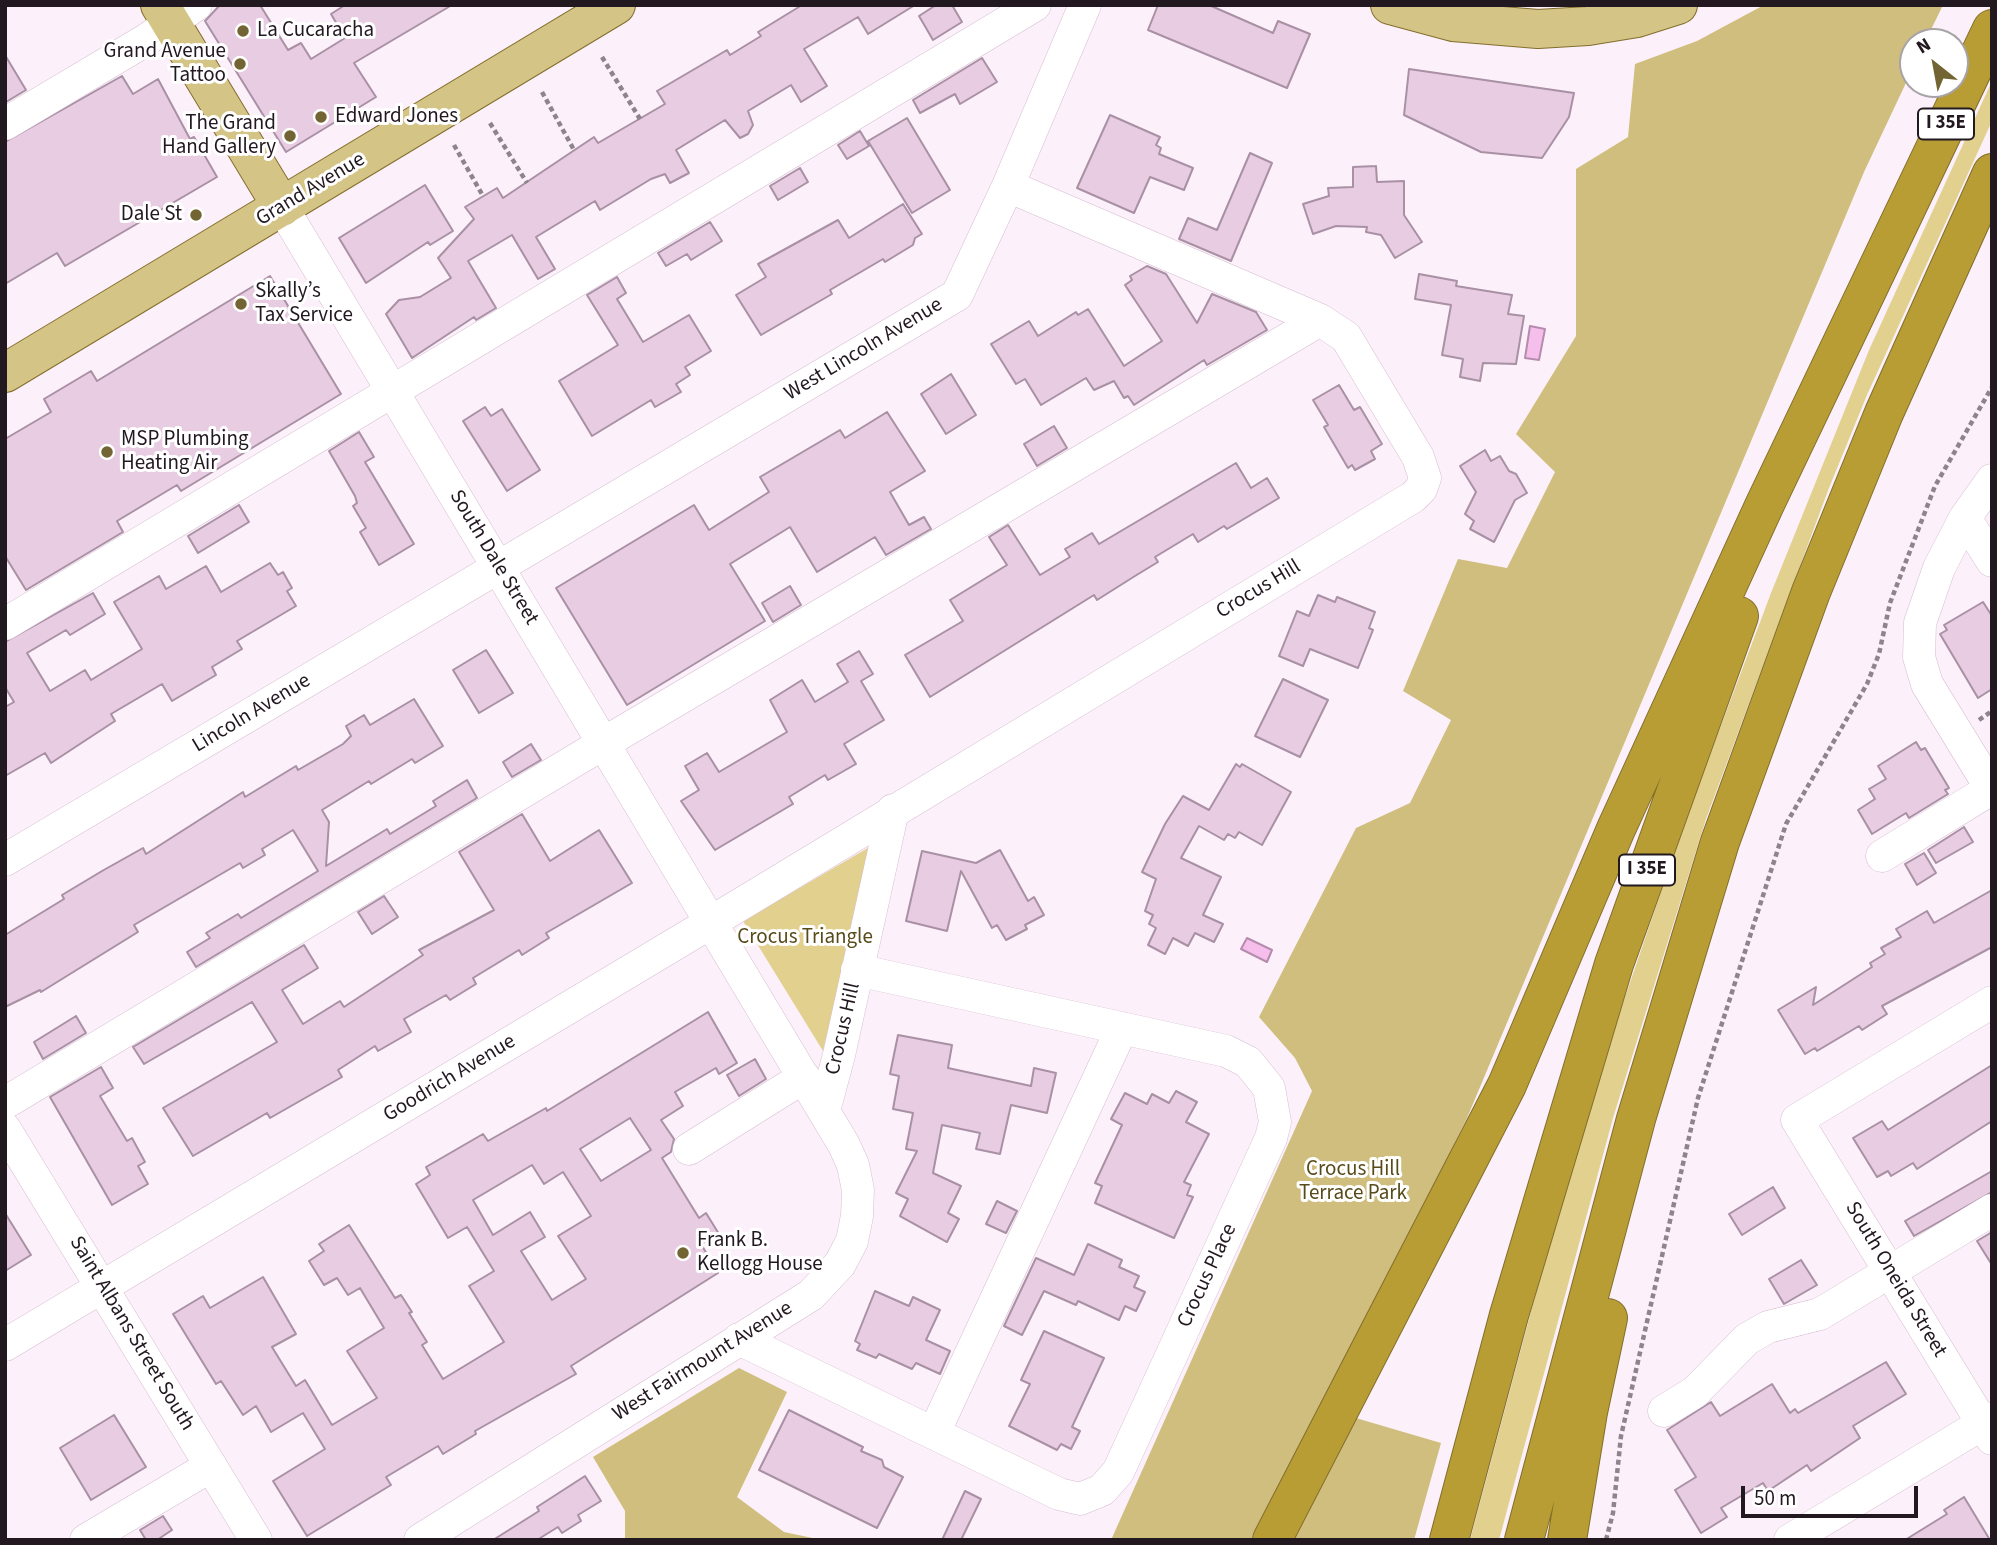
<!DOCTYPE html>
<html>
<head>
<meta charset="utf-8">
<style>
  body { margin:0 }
  #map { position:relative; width:1997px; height:1545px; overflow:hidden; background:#fcf1fa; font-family:"Source Sans 3",sans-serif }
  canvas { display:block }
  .frame { position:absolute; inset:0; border:7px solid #221820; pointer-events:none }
  .north { position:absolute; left:1899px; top:28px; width:70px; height:70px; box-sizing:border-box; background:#fff; border:2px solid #a7a3a6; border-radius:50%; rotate:329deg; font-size:19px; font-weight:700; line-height:28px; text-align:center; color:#221820 }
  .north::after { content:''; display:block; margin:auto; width:24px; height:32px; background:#736533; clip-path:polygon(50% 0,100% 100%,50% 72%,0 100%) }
  .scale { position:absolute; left:1741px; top:1486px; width:177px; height:32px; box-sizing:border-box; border:4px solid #221820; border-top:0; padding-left:9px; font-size:21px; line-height:24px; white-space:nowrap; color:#221820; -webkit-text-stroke:5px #fff; paint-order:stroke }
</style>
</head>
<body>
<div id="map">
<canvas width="1997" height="1545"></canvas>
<div class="frame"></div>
<div class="north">N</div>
<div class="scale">50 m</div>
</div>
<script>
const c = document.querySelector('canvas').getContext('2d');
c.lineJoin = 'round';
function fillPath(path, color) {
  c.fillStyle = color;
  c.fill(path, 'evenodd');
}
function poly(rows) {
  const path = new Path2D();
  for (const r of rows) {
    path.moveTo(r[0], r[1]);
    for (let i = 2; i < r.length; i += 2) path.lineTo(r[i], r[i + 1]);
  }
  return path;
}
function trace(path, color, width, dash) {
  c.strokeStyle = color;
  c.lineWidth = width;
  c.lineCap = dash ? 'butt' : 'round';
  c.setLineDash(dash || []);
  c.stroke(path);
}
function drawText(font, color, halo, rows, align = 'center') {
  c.font = font + ' "Source Sans 3",sans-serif';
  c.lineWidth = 6;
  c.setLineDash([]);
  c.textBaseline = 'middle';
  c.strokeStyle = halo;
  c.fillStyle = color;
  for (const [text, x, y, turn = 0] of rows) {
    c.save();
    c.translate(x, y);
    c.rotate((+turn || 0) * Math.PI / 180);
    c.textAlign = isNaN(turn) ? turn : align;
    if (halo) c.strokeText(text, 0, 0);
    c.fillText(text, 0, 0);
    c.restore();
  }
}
const green = poly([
  [1992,81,1992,121,1867,395,1829,488,1706,819,1613,1118,1499,1540,1470,1540,1552,1233,1621,1009,1688,813,1771,593,1869,350],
  [873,845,823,1051,743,921]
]);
const forest = poly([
  [1764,5,1943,5,1925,42,1913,42,1913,68,1864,172,1467,1118,1258,1540,1111,1540,1312,1091,1295,1058,1259,1017,1356,828,1410,803,1451,720,1403,691,1458,559,1507,568,1555,472,1516,434,1576,336,1576,169,1628,137,1635,64,1697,41],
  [739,1368,787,1392,737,1497,784,1532,822,1540,625,1540,625,1511,593,1457],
  [1349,1416,1441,1443,1414,1540,1287,1540]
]);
const water = poly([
  [1530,326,1545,329,1539,360,1525,358,1530,326],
  [1247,938,1272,950,1267,962,1241,949,1247,938]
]);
const building = poly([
  [220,5,260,5,288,50,301,43,311,59,345,38,331,14,345,5,452,5,354,63,376,97,286,152,205,21,220,5],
  [802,5,915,5,868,34,858,17,804,49,827,86,801,102,791,85,748,111,753,125,748,134,740,138,725,120,676,150,689,173,670,183,665,174,651,179,600,210,595,201,536,237,555,269,538,279,512,235,468,261,496,308,476,320,474,317,412,358,386,314,399,300,420,297,451,278,438,258,474,219,465,207,497,188,503,198,594,137,598,143,665,104,657,91,727,50,730,55,761,36,758,32,802,5],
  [936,5,952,5,962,22,933,40,919,16,936,5],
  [1158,5,1209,5,1273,33,1278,21,1310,34,1287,88,1148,30,1158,5],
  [5,55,26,90,6,102,5,101,5,55],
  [982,58,997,82,960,104,955,94,920,113,913,100,982,58],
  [1409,69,1574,93,1569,117,1542,158,1481,152,1404,115,1409,69],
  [122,76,133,94,158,79,190,139,194,137,217,177,65,266,57,253,5,284,5,142,122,76],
  [1110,115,1160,137,1156,145,1161,148,1159,154,1193,168,1184,190,1150,177,1134,213,1077,188,1110,115],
  [907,118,950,190,912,213,868,141,907,118],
  [860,131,869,146,847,159,838,145,860,131],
  [1250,153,1272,163,1231,261,1179,239,1188,218,1217,230,1250,153],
  [1376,166,1377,182,1404,181,1404,215,1422,242,1395,258,1381,235,1366,232,1367,227,1336,226,1313,234,1303,204,1329,196,1328,188,1353,187,1353,167,1376,166],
  [800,168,808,182,778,200,770,186,800,168],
  [425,185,453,231,430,245,428,242,366,283,339,238,425,185],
  [903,204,922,234,915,238,913,245,885,262,883,259,830,290,832,294,761,335,736,295,766,277,758,264,838,220,849,238,903,204],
  [710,222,722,241,691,260,687,254,666,266,658,253,710,222],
  [1147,266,1166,274,1197,323,1212,294,1256,312,1267,330,1207,365,1204,360,1134,405,1128,396,1124,398,1114,381,1094,390,1086,378,1041,405,1025,379,1016,384,991,344,1029,321,1038,336,1076,312,1078,315,1088,309,1124,366,1162,341,1125,285,1132,280,1130,276,1147,266],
  [1419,274,1457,281,1456,286,1512,295,1508,314,1524,316,1516,364,1483,363,1480,381,1460,377,1463,359,1442,355,1451,305,1415,299,1419,274],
  [270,276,341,394,181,491,177,485,117,521,123,532,26,590,5,556,5,439,51,412,44,399,91,371,97,381,270,276],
  [617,277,626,293,617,299,643,342,689,315,711,351,685,367,690,375,676,384,681,392,655,407,651,400,592,436,559,381,618,345,587,295,617,277],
  [951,374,976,415,946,434,921,394,951,374],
  [1339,385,1354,410,1360,407,1382,444,1371,451,1375,459,1355,470,1352,465,1348,468,1324,427,1328,425,1313,400,1339,385],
  [485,407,491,416,502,409,540,470,507,491,463,421,485,407],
  [887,412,925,471,890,492,909,525,924,517,931,529,886,555,875,537,817,572,790,527,730,564,765,621,627,705,556,588,694,505,709,530,769,492,760,477,840,430,845,438,887,412],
  [1054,426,1067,448,1037,466,1024,444,1054,426],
  [359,432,374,457,365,462,414,544,379,565,360,532,366,528,353,506,357,503,355,496,329,451,359,432],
  [1485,450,1491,461,1500,456,1509,471,1516,474,1527,493,1515,500,1494,542,1470,529,1474,521,1465,514,1476,492,1460,466,1485,450],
  [1236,463,1251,488,1267,478,1279,498,1227,529,1224,526,1198,542,1193,534,1155,557,1158,562,1135,576,1097,600,1094,595,930,697,905,655,963,621,950,600,1007,565,989,537,1008,525,1040,575,1070,557,1065,549,1092,533,1099,544,1236,463],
  [239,505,249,522,198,553,188,536,239,505],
  [270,563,278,575,283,572,292,588,287,591,296,606,237,641,242,649,212,667,216,675,172,701,162,684,111,714,115,721,51,763,45,753,5,776,5,707,14,702,5,687,5,642,93,593,105,614,70,635,66,630,27,653,50,691,85,670,91,680,142,649,114,602,159,576,166,589,206,566,221,592,270,563],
  [790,586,801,605,773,622,762,603,790,586],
  [1318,595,1335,602,1337,597,1375,612,1369,628,1373,630,1358,668,1310,649,1303,666,1279,656,1297,611,1309,616,1318,595],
  [1983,602,1992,616,1992,689,1978,698,1940,634,1947,630,1944,625,1983,602],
  [486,650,513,693,479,713,453,670,486,650],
  [859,651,873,674,861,681,884,720,844,744,856,764,828,780,825,775,789,797,793,804,715,850,681,801,699,790,685,766,707,753,719,772,787,732,770,700,802,680,815,702,848,682,837,664,859,651],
  [1283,679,1328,700,1300,757,1255,736,1283,679],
  [414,699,443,746,415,763,412,759,371,784,369,781,322,810,329,822,326,866,387,829,390,834,436,806,433,801,467,780,477,798,196,967,187,952,210,938,206,933,238,914,241,918,318,871,293,830,262,849,265,855,243,868,240,863,134,925,138,932,41,992,40,990,5,1007,5,935,64,899,62,895,102,871,143,848,146,854,243,792,245,797,296,766,298,770,343,744,351,736,346,726,364,715,370,725,414,699],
  [1916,742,1921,750,1925,748,1949,788,1945,790,1948,794,1909,818,1906,813,1872,834,1858,810,1875,799,1869,789,1886,779,1878,766,1916,742],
  [531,744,541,760,512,777,503,762,531,744],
  [1236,764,1240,767,1242,764,1291,792,1262,845,1239,832,1235,838,1228,834,1224,840,1199,826,1181,858,1221,877,1203,915,1223,924,1214,942,1195,933,1188,946,1173,938,1165,954,1148,945,1156,928,1149,924,1153,915,1145,911,1156,879,1142,872,1165,824,1183,796,1209,810,1236,764],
  [522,814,550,861,599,830,632,883,546,933,549,938,522,955,519,950,473,978,476,984,450,1000,446,995,404,1019,411,1032,378,1051,375,1046,338,1070,342,1077,270,1118,267,1113,193,1156,163,1108,277,1042,252,1002,144,1064,133,1047,304,945,318,968,282,990,303,1024,340,1001,344,1007,423,955,419,950,494,910,459,852,522,814],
  [1964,827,1973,842,1936,863,1928,850,1964,827],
  [1000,850,1028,901,1034,897,1044,915,1025,925,1027,929,1006,940,997,925,992,928,961,871,947,931,906,921,922,851,976,863,1000,850],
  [1924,853,1936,873,1917,885,1905,864,1924,853],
  [1992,890,1992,947,1882,1006,1887,1014,1862,1030,1859,1026,1817,1051,1815,1048,1805,1054,1778,1010,1816,987,1813,1005,1872,967,1870,963,1885,954,1881,948,1901,937,1896,929,1927,911,1934,923,1992,890],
  [384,896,398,917,372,934,358,912,384,896],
  [708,1012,737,1063,719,1074,716,1068,675,1092,683,1106,661,1120,674,1139,671,1152,662,1158,699,1218,706,1213,719,1234,701,1244,718,1273,571,1366,576,1374,475,1431,476,1434,443,1454,438,1446,386,1477,391,1485,307,1536,273,1481,325,1449,303,1413,271,1432,256,1406,243,1415,221,1381,216,1384,173,1314,203,1296,210,1308,263,1277,296,1334,272,1347,296,1386,305,1380,332,1425,377,1398,347,1351,384,1328,360,1288,348,1295,337,1278,324,1285,309,1261,324,1251,319,1244,349,1225,395,1298,401,1295,412,1312,409,1313,427,1342,422,1345,443,1379,504,1342,469,1286,494,1271,467,1227,448,1238,416,1184,430,1175,426,1167,483,1134,488,1141,546,1108,547,1111,708,1012],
  [630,1118,651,1150,601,1181,580,1149,630,1118],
  [532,1165,544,1184,563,1172,591,1216,558,1236,586,1279,552,1300,521,1251,545,1237,530,1212,493,1235,473,1200,532,1165],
  [76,1016,86,1033,43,1059,34,1042,76,1016],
  [898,1035,952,1045,948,1068,1031,1086,1034,1068,1056,1073,1047,1113,1011,1105,1000,1154,976,1149,980,1133,942,1125,933,1173,961,1186,948,1213,959,1219,947,1242,900,1216,908,1199,896,1193,917,1151,906,1149,913,1113,893,1109,899,1076,890,1074,898,1035],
  [755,1059,766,1079,739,1096,727,1075,755,1059],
  [1992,1065,1992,1121,1917,1169,1913,1163,1891,1176,1888,1171,1877,1177,1853,1138,1882,1121,1888,1130,1992,1065],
  [101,1067,113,1088,100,1096,127,1141,132,1138,145,1162,138,1166,148,1184,112,1205,50,1097,101,1067],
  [1176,1091,1197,1102,1186,1122,1209,1134,1184,1182,1191,1185,1187,1195,1193,1197,1174,1238,1095,1203,1102,1186,1095,1183,1122,1125,1111,1119,1125,1093,1147,1104,1152,1094,1169,1103,1176,1091],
  [1992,1171,1992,1192,1914,1236,1905,1221,1992,1171],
  [1773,1187,1785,1208,1742,1235,1729,1214,1773,1187],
  [997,1201,1017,1211,1006,1233,986,1224,997,1201],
  [5,1213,31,1255,5,1271,5,1213],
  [1992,1232,1992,1265,1977,1241,1992,1232],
  [1088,1244,1122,1260,1119,1267,1139,1276,1134,1287,1145,1292,1136,1311,1125,1306,1119,1320,1078,1301,1076,1305,1044,1291,1022,1335,1004,1326,1036,1258,1074,1275,1088,1244],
  [1801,1260,1817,1285,1784,1304,1769,1279,1801,1260],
  [875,1291,909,1306,913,1297,940,1310,926,1340,950,1351,940,1374,916,1363,912,1369,879,1354,876,1358,857,1350,860,1344,855,1341,875,1291],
  [1044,1331,1104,1358,1072,1427,1080,1431,1071,1449,1061,1444,1057,1450,1009,1426,1030,1384,1021,1380,1044,1331],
  [1886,1362,1906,1394,1853,1426,1860,1438,1811,1471,1807,1465,1768,1491,1763,1483,1721,1508,1727,1517,1701,1533,1675,1490,1696,1477,1667,1430,1711,1402,1720,1416,1772,1384,1790,1413,1795,1409,1798,1413,1886,1362],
  [789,1410,863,1447,861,1451,882,1460,884,1467,903,1477,877,1528,759,1470,789,1410],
  [114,1415,146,1467,91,1500,60,1448,114,1415],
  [585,1476,601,1501,578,1515,581,1521,562,1533,558,1527,537,1540,493,1540,539,1511,537,1507,585,1476],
  [965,1491,981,1499,961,1540,942,1540,965,1491],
  [1964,1497,1990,1540,1905,1540,1947,1514,1944,1510,1964,1497],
  [163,1516,172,1530,157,1540,146,1540,140,1530,163,1516]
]);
const path = poly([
  [602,57,640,119],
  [542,92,574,150],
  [490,123,527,183],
  [454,145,483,196],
  [1979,720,1992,711],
  [1606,1540,1613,1513,1621,1436,1698,1098,1786,824,1867,684,1879,654,1890,603,1935,486,1992,387]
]);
const minor = poly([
  [5,124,146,40,196,5],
  [282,207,844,1145,853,1165,858,1190,857,1216,852,1241,840,1264,811,1295,420,1540],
  [1992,480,1965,518,1939,568,1920,623,1919,657,1927,684,1992,790],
  [1965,518,1992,561],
  [5,624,1035,5],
  [1882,856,1991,789],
  [5,860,957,295,1008,186,1085,5],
  [1992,1002,1797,1120,1992,1439],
  [5,1103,604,743,1320,320],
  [824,1111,839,1055,893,810],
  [5,1129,256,1540],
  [689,1149,804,1077],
  [739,1339,1059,1494,1080,1499,1102,1490,1118,1472,1271,1138,1275,1122,1269,1088,1248,1062,1226,1051,857,970],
  [5,1345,685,938,1413,497,1421,489,1425,478,1418,457,1346,337,1320,320,1008,186],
  [1664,1411,1695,1392,1747,1339,1768,1327,1820,1314,1992,1210],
  [934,1433,1122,1028],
  [86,1540,211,1466],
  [1790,1540,1992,1418]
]);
const major = poly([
  [160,5,282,207],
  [1390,5,1453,22,1538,29,1588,26,1637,18,1678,5],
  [5,373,616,5]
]);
const highway = poly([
  [1272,1540,1507,1085,1616,829,1765,504,1992,29],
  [1449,1540,1509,1315,1614,964,1739,616],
  [1524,1540,1636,1119,1720,842,1811,592,1884,413,1992,173],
  [1567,1540,1588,1412,1608,1318]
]);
const markers = [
  [243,31,7,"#736533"],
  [240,64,7,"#736533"],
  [321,117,7,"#736533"],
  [290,136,7,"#736533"],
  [196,215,7,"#736533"],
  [241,304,7,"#736533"],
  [107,452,7,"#736533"],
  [683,1253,7,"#736533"]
];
const shields = [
  [1946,124,56],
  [1647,870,56]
];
const shieldNames = [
  ["I 35E",1946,124],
  ["I 35E",1647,870]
];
const poiNames = [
  ["La Cucaracha",257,31],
  ["Grand Avenue",226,52,"right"],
  ["Tattoo",226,76,"right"],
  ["Edward Jones",335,117],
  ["The Grand",276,124,"right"],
  ["Hand Gallery",276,148,"right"],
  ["Dale St",182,215,"right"],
  ["Skally’s",255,292],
  ["Tax Service",255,316],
  ["MSP Plumbing",121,440],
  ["Heating Air",121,464],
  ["Frank B.",697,1241],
  ["Kellogg House",697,1265]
];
const streetNames = [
  ["Grand Avenue",311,190,-31],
  ["West Lincoln Avenue",864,350,-31],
  ["South Dale Street",493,558,59],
  ["Crocus Hill",1259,590,-31],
  ["Lincoln Avenue",252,714,-31],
  ["Crocus Hill",844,1029,-77],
  ["Goodrich Avenue",450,1079,-31],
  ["Crocus Place",1208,1276,-65],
  ["South Oneida Street",1895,1280,59],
  ["Saint Albans Street South",131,1334,59],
  ["West Fairmount Avenue",703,1362,-32]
];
const parkNames = [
  ["Crocus Triangle",805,938],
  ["Crocus Hill",1353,1170],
  ["Terrace Park",1353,1194]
];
fillPath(green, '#e2d08f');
fillPath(forest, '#cfbe7d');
fillPath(water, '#f5beeb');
trace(water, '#b68cae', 2);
fillPath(building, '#e7cce2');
trace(building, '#a990a4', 2);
trace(minor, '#d6bcd1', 33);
trace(major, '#836e2d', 40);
trace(highway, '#836e2d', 40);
trace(path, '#8f848d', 4.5, [5, 3.5]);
trace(minor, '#fff', 32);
trace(major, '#d4c485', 38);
trace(highway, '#b79d34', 38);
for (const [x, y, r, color] of markers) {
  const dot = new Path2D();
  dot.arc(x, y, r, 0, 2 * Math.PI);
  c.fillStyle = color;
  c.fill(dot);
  trace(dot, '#fff', 2.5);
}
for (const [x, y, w] of shields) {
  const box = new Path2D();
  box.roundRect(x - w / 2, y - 15.5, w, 31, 5);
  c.fillStyle = '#fff';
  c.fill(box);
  trace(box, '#221820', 2);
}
drawText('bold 19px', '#221820', null, shieldNames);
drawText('21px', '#221820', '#fff', poiNames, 'left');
drawText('21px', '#221820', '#fff', streetNames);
drawText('21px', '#584b19', '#fff', parkNames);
</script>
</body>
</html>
